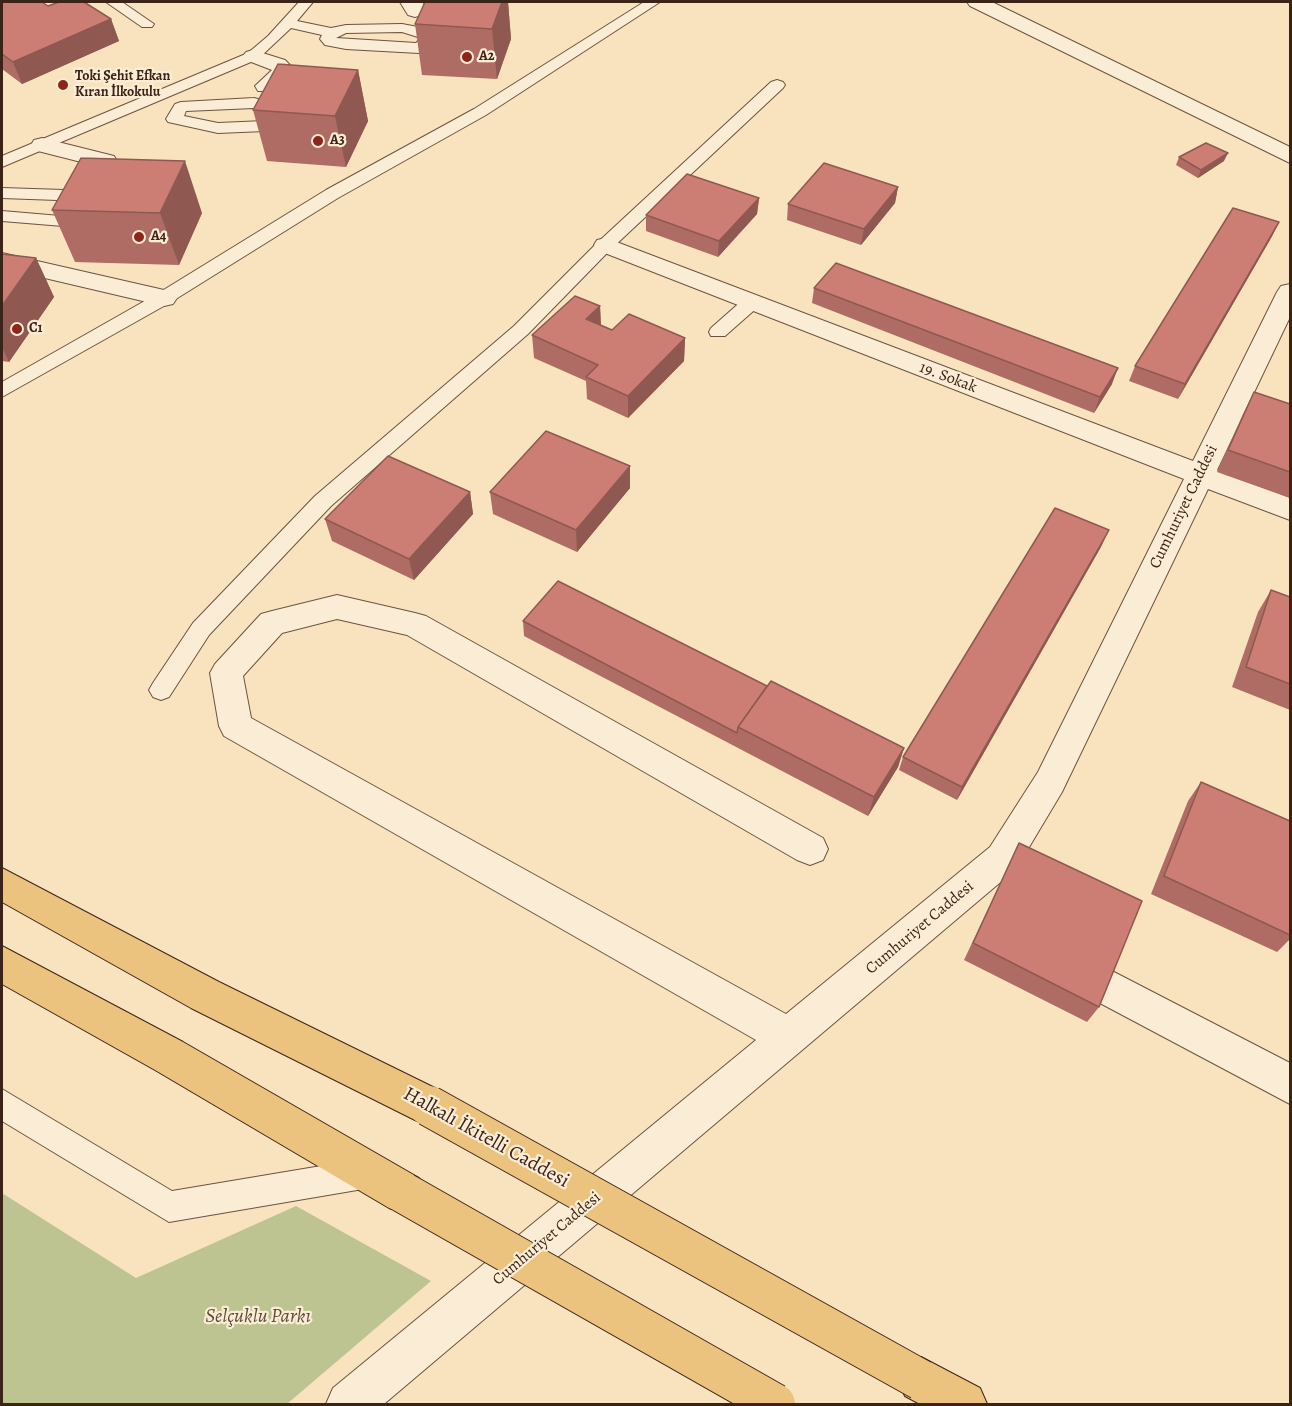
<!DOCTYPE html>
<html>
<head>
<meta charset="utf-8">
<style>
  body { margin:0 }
  #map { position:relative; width:1292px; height:1406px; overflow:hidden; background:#f9e3be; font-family:Alegreya,serif }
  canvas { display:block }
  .frame { position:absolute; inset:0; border:3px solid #3c2317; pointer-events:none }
</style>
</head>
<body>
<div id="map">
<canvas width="1292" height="1406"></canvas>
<div class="frame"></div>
</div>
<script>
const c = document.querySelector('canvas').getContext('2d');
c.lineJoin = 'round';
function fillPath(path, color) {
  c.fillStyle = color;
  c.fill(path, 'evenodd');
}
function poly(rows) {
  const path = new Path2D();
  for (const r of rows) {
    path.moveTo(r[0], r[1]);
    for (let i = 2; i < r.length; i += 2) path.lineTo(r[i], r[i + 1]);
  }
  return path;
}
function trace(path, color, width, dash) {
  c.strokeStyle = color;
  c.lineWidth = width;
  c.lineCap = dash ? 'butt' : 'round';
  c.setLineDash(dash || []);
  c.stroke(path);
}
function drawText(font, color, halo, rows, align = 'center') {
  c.font = font + ' Alegreya,serif';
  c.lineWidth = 4.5;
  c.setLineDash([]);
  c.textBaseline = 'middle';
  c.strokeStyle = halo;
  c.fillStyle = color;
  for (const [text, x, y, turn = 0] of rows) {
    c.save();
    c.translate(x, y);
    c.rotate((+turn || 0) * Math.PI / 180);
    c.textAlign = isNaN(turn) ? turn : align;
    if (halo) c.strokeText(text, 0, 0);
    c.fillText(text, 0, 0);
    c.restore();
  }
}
const green = poly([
  [2,1193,136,1278,296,1206,431,1281,287,1404,2,1404]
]);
const service = poly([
  [106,2,122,2,154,24,152,27,142,27,106,2],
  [299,2,313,2,297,21,331,28,346,25,402,24,429,29,438,39,419,53,346,49,325,45,320,39,322,35,291,28,258,59,2,167,2,156,248,53,268,36,299,2],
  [402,32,421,38,416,43,336,38,346,33,402,32],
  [644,2,660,2,486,115,338,198,171,302,2,397,2,382,157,294,326,190,474,109,644,2],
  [777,80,783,82,785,85,783,88,609,251,528,334,331,506,209,635,169,697,161,700,153,697,149,690,153,683,193,623,315,496,514,326,597,243,771,82,777,80],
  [254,98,284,106,286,109,278,127,265,131,218,133,168,122,166,119,175,104,181,102,254,98],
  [254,108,269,112,265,121,218,123,184,116,186,111,254,108],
  [2,188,95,191,104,196,95,219,75,227,2,221,2,211,72,217,81,212,85,201,2,198,2,188],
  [752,296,761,302,759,306,725,336,711,336,709,332,711,328,745,298,752,296],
  [2,1089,172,1191,369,1158,380,1162,384,1173,380,1184,369,1188,169,1222,2,1121,2,1089]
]);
const minor = poly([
  [400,2,423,2,425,11,422,15,415,17,408,15,400,2],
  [253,50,285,60,295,70,274,91,258,91,255,86,272,70,246,60,243,56,246,52,253,50],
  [42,138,114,156,117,161,107,181,91,181,87,176,93,165,34,150,31,145,34,140,42,138],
  [606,238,1193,461,1277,292,1281,286,1290,284,1290,317,1217,470,1290,498,1290,520,1208,489,1062,792,1016,869,384,1404,326,1404,333,1388,756,1040,224,736,219,726,210,673,215,664,261,614,272,611,337,595,415,613,426,616,823,838,828,849,823,860,810,865,797,860,407,635,337,619,282,633,243,676,251,718,786,1014,990,847,1038,772,1184,479,597,250,594,245,597,240,606,238],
  [2,253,164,290,173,292,177,298,173,304,164,306,2,268,2,253],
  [1112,971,1290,1063,1290,1104,1098,1002,1093,989,1098,976,1112,971]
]);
const tertiary = poly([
  [967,2,992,2,1290,147,1290,163,970,6,967,2]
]);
const primary = poly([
  [2,868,219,982,443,1092,449,1106,443,1120,429,1126,415,1120,191,1008,2,902,2,868],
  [2,946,183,1042,419,1178,425,1193,419,1208,404,1214,389,1208,155,1070,2,984,2,946],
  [921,1357,980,1388,987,1404,920,1404,905,1396,898,1380,905,1364,921,1357]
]);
const primaryBridge = poly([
  [429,1106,921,1380],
  [404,1193,775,1404]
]);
const wall = poly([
  [2,2,48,6,111,19,119,41,22,84,2,69],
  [508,2,511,39,497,79,422,75,415,24],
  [358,70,368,121,346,167,267,161,253,110],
  [1179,157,1224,161,1198,178,1176,165],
  [898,187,895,203,861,245,787,220,788,204],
  [759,198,757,214,718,257,646,231,646,215],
  [52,210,202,213,179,265,75,262],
  [1279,222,1271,238,1178,399,1129,381,1135,366],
  [2,254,36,258,54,297,9,362,2,361],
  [814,288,1112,384,1094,413,812,303],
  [600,306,601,326,612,330,685,338,684,361,628,418,587,399,586,381,534,358,532,335],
  [1254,392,1290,404,1290,498,1217,472,1243,414],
  [630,488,577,552,493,514,490,492],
  [470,492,473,514,414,580,332,541,325,519],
  [1102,545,957,800,899,770,903,757],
  [1271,590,1290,597,1290,710,1232,687,1258,612],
  [523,621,767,686,904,748,898,767,868,816,524,636],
  [1201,782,1290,821,1290,939,1277,952,1151,894,1188,801],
  [1019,843,1099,1007,1087,1022,964,960]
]);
const shadedWall = poly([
  [502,2,508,2,511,39,497,79,492,29],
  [111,19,119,41,22,84,13,62],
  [358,70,368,121,346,167,335,116],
  [1228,153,1224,161,1198,178,1201,170],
  [185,161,202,213,179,265,160,213],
  [898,187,895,203,861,245,864,229],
  [759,198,757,214,718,257,719,241],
  [1279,222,1271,238,1178,399,1185,384],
  [36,258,54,297,9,362,2,347,2,306],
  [600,306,601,329,586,319],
  [685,338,684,361,628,418,628,396],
  [1118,368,1112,384,1094,413,1100,397],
  [630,466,630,488,577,552,576,530],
  [470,492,473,514,414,580,409,559],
  [1109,530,1102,545,957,800,962,787],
  [904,748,898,767,868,816,874,797]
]);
const building = poly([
  [2,2,42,2,48,6,59,2,84,2,111,19,13,62,2,54,2,2],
  [425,2,502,2,492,29,415,24,425,2],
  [278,64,358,70,335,116,253,110,278,64],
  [1206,143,1228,153,1201,170,1179,157,1206,143],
  [81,158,185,161,160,213,52,210,81,158],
  [824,163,898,187,864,229,788,204,824,163],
  [687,174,759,198,719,241,646,215,687,174],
  [1233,208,1279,222,1185,384,1135,366,1233,208],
  [2,254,36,258,2,306,2,254],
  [836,263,1118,368,1100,397,814,288,836,263],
  [575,296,600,306,586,319,612,330,629,314,685,338,628,396,586,377,598,365,532,335,575,296],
  [1254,392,1290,404,1290,472,1228,450,1254,392],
  [546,431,630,466,576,530,490,492,546,431],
  [388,456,470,492,409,559,325,519,388,456],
  [1055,508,1109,530,962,787,903,757,1055,508],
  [558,581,767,686,738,727,737,733,523,621,558,581],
  [1271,590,1290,597,1290,684,1246,667,1271,590],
  [771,681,904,748,874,797,738,727,771,681],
  [1201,782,1290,821,1290,935,1164,876,1201,782],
  [1019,843,1142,901,1099,1007,973,943,1019,843]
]);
const markers = [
  [467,57,6,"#8f2418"],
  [63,85,6,"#8f2418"],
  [318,141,6,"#8f2418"],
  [139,237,6,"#8f2418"],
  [17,329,6,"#8f2418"]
];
const farPoinames = [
  ["A2",479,57],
  ["Toki Şehit Efkan",75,77],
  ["Kıran İlkokulu",75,93],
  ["A3",330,141],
  ["A4",151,237],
  ["C1",29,329]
];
const streetNames = [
  ["19. Sokak",948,378,21],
  ["Cumhuriyet Caddesi",1184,507,-64],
  ["Cumhuriyet Caddesi",920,928,-40],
  ["Cumhuriyet Caddesi",547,1239,-40]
];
const nearStreetnames = [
  ["Halkalı İkitelli Caddesi",486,1138,29]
];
const nearParknames = [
  ["Selçuklu Parkı",258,1317]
];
fillPath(green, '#bdc492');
trace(service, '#6b5341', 2);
trace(minor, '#6b5341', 2);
trace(tertiary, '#6b5341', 2);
trace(primary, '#3c2317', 2);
fillPath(service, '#fbedd5');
fillPath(minor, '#fbedd5');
fillPath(tertiary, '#fbedd5');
fillPath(primary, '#ecc27f');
trace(primaryBridge, '#3c2317', 42, []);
trace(primaryBridge, '#ecc27f', 40);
fillPath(wall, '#af6c64');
fillPath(shadedWall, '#8f5851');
fillPath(building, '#cc7e74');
trace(building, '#8f5851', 1.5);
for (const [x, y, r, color] of markers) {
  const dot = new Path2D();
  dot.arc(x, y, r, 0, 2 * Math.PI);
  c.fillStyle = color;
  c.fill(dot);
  trace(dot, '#fbedd5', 2);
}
drawText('bold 14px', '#3c2317', '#fbedd5', farPoinames, 'left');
drawText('16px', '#3c2317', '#fbedd5', streetNames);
drawText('20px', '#3c2317', '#fbedd5', nearStreetnames);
drawText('italic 20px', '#5c4b36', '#fbedd5', nearParknames);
</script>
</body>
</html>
